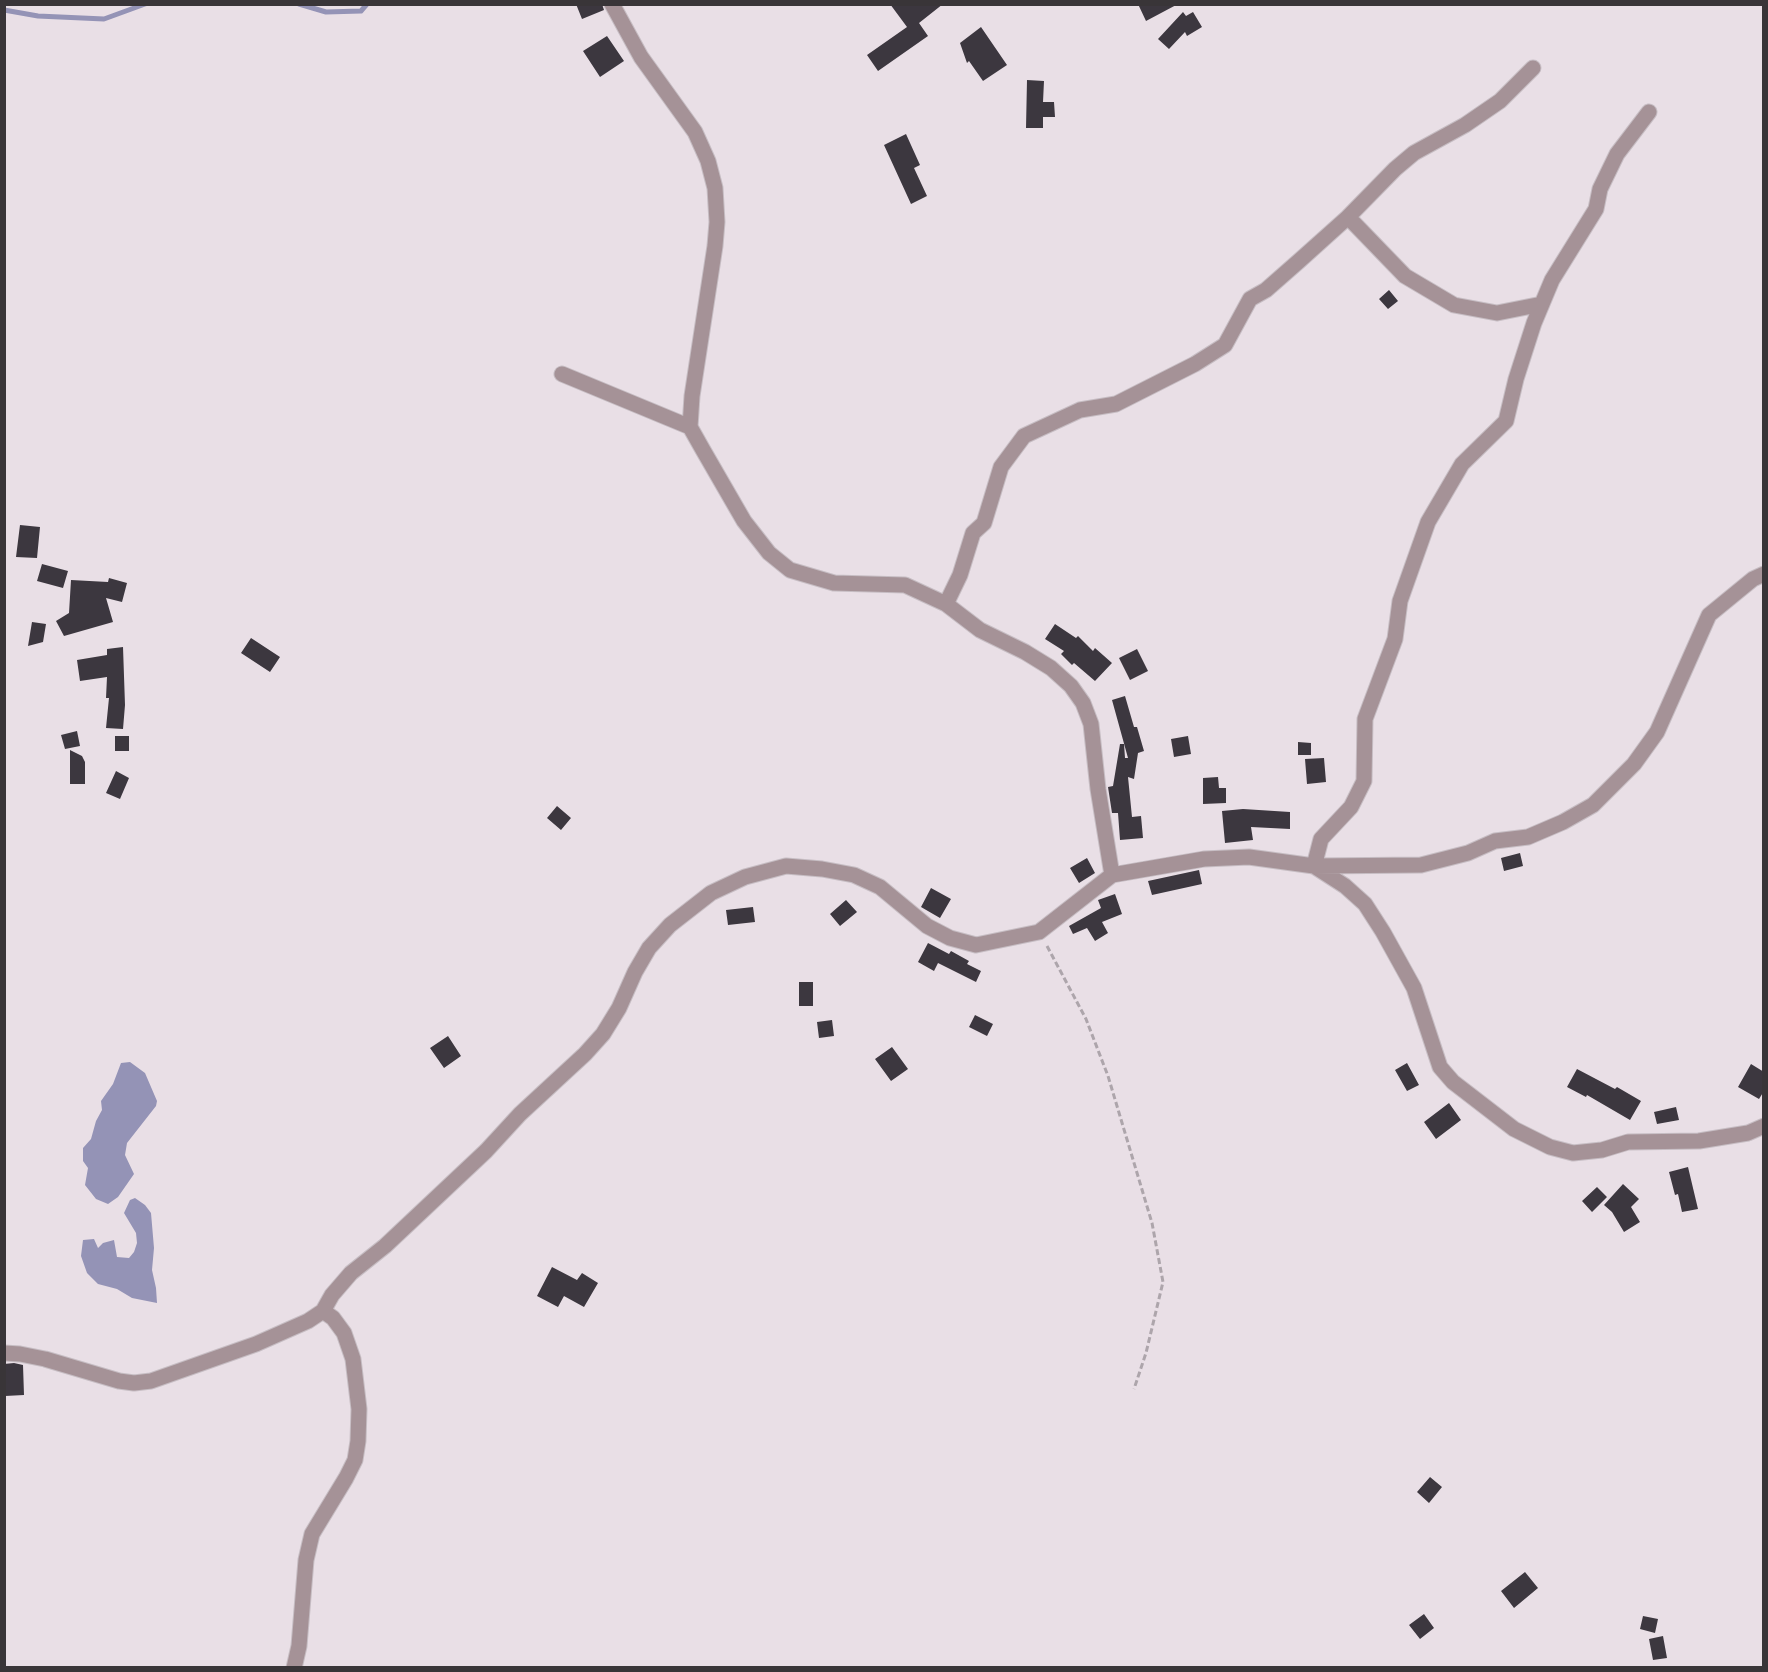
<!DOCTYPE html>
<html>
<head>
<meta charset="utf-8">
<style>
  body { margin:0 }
  #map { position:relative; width:1768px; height:1672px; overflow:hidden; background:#e9dfe6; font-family:"Source Sans 3",sans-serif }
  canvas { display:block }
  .frame { position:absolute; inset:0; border:6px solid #393538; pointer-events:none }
</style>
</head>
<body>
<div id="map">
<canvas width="1768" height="1672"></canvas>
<div class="frame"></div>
</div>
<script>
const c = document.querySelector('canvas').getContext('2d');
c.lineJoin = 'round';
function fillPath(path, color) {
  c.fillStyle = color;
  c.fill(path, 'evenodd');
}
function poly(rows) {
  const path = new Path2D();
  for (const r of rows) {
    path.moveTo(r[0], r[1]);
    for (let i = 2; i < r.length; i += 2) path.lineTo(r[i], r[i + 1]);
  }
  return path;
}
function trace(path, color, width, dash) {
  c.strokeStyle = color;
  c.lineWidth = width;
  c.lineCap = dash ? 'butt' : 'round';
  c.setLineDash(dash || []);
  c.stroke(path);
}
const water = poly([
  [130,1062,145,1073,157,1101,156,1106,127,1143,125,1155,134,1174,118,1197,108,1204,96,1199,85,1185,88,1168,83,1161,83,1148,91,1139,96,1121,102,1110,101,1101,113,1084,121,1063],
  [135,1198,145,1205,151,1213,154,1248,152,1270,156,1288,157,1303,132,1298,117,1289,98,1284,87,1273,81,1256,83,1240,94,1239,98,1248,103,1243,114,1240,117,1257,129,1258,134,1252,137,1243,136,1233,124,1213,130,1200]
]);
const stream = poly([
  [299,4,326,12,361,11,367,4],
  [4,10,38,16,104,19,145,4]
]);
const building = poly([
  [576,4,602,4,604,10,582,19],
  [890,4,943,4,919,23,928,36,878,71,867,55,907,27],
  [1138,4,1178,4,1146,21],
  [1183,12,1186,16,1193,12,1202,27,1187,36,1185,32,1169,49,1158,39],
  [981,27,1007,65,983,81,969,61,967,63,960,43],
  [607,36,624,61,600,77,583,51],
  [1027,80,1044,81,1043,102,1054,102,1055,117,1043,117,1043,128,1026,128],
  [906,134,920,165,914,168,927,196,911,204,884,145],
  [1389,290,1398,301,1388,309,1379,299],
  [20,525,40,527,37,558,16,557],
  [42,564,68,571,63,588,37,581],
  [109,578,127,583,122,602,106,598,113,622,64,636,56,621,69,613,71,580,108,582],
  [32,622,46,624,43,642,28,646],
  [1055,624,1076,638,1078,636,1093,651,1095,648,1112,663,1095,681,1074,663,1072,665,1061,654,1064,651,1045,639],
  [251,638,280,657,270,672,241,653],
  [123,647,125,705,123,729,106,728,109,698,106,698,107,677,80,681,77,660,107,655,107,649],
  [1137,649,1148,671,1130,680,1119,658],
  [1125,696,1134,727,1137,727,1144,751,1138,753,1134,779,1128,777,1132,817,1141,816,1143,838,1120,840,1118,813,1112,813,1108,787,1113,786,1120,744,1124,744,1125,758,1128,758,1112,700],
  [77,731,80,746,65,749,61,735],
  [115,736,129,736,129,751,115,751],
  [1188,736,1191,754,1174,757,1171,739],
  [1298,742,1311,743,1311,755,1298,755],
  [70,750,82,756,85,762,85,784,70,784],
  [1324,758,1326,782,1307,784,1305,759],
  [116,771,129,778,120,799,106,793],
  [1218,777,1219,788,1226,788,1226,803,1203,804,1203,778],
  [557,806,571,818,561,830,547,818],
  [1243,809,1290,812,1290,829,1251,827,1253,840,1225,843,1222,811],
  [1520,853,1523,866,1504,871,1501,858],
  [1087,858,1095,873,1079,883,1070,868],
  [1199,870,1202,884,1152,895,1148,881],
  [931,888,951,899,940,918,921,907],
  [1115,894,1122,914,1102,922,1108,933,1095,941,1087,928,1073,934,1069,926,1101,908,1098,900],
  [846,900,857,912,840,926,830,914],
  [753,907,755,922,728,925,726,910],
  [928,943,949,954,951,951,969,961,967,964,981,971,976,982,938,963,934,971,918,962],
  [799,982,813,982,813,1006,799,1006],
  [975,1015,993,1024,987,1036,969,1027],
  [832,1020,834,1036,819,1038,817,1022],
  [448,1036,461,1056,444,1068,430,1048],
  [892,1047,908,1069,891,1081,875,1059],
  [1407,1063,1419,1085,1407,1091,1395,1070],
  [1751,1064,1764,1072,1764,1091,1759,1099,1738,1087],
  [1577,1069,1615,1089,1617,1087,1641,1101,1630,1120,1587,1095,1586,1097,1567,1087],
  [1449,1103,1461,1120,1436,1139,1424,1122],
  [1676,1107,1679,1120,1657,1124,1654,1112],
  [1688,1167,1698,1209,1682,1212,1678,1194,1675,1195,1669,1172],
  [1623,1184,1639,1199,1631,1207,1640,1222,1624,1232,1612,1212,1604,1205],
  [1597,1187,1607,1197,1592,1212,1582,1201],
  [552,1267,577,1280,582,1273,598,1283,584,1307,564,1296,558,1307,537,1296],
  [14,1363,23,1365,24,1395,5,1396,4,1364],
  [1430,1477,1442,1487,1429,1503,1417,1492],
  [1525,1572,1538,1588,1514,1608,1501,1591],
  [1424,1614,1434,1628,1420,1639,1409,1625],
  [1643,1616,1658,1619,1655,1633,1640,1629],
  [1663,1636,1667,1658,1653,1660,1649,1639]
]);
const path = poly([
  [1047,946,1086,1019,1108,1076,1152,1223,1163,1282,1146,1353,1134,1389]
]);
const minor = poly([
  [1649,112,1617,154,1600,189,1596,209,1552,280,1534,323,1516,379,1506,421,1462,464,1428,522,1400,601,1395,639,1365,719,1364,781,1351,807,1321,839,1314,866,1421,865,1468,853,1495,841,1528,837,1563,822,1593,805,1634,764,1657,732,1709,615,1753,579,1764,574],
  [1348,217,1405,276,1454,305,1497,313,1542,304],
  [562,374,690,427],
  [946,604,960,575,973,533,984,523,1001,467,1024,436,1080,410,1116,404,1195,364,1225,345,1250,299,1266,290,1299,261,1348,217,1395,169,1414,153,1465,125,1500,101,1533,68],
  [1112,875,1204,859,1249,857,1314,866,1345,886,1365,904,1383,932,1414,988,1440,1067,1453,1082,1514,1129,1550,1147,1573,1153,1602,1150,1628,1142,1699,1141,1748,1133,1764,1126],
  [4,1353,20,1354,45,1359,119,1381,134,1383,151,1381,256,1344,308,1321,323,1311,332,1295,351,1273,385,1246,486,1151,520,1114,585,1054,603,1034,619,1008,635,972,649,948,670,925,711,893,745,877,786,866,822,869,854,875,880,887,927,926,950,938,976,945,1039,932,1112,875,1098,789,1091,724,1083,703,1071,686,1051,668,1025,652,980,630,946,604,905,585,834,583,790,570,769,553,744,521,703,450,690,427,692,396,715,246,717,222,715,188,708,161,695,132,641,57,612,4],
  [294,1668,299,1646,306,1560,312,1534,346,1478,355,1460,358,1441,359,1409,353,1359,344,1333,333,1318,323,1311]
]);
fillPath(water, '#9493b6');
trace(stream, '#9493b6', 5);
fillPath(building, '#3c373f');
trace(minor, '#c6bdc3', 17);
trace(path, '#ada5ab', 3, [6, 3]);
trace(minor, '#a59297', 15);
</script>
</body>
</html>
